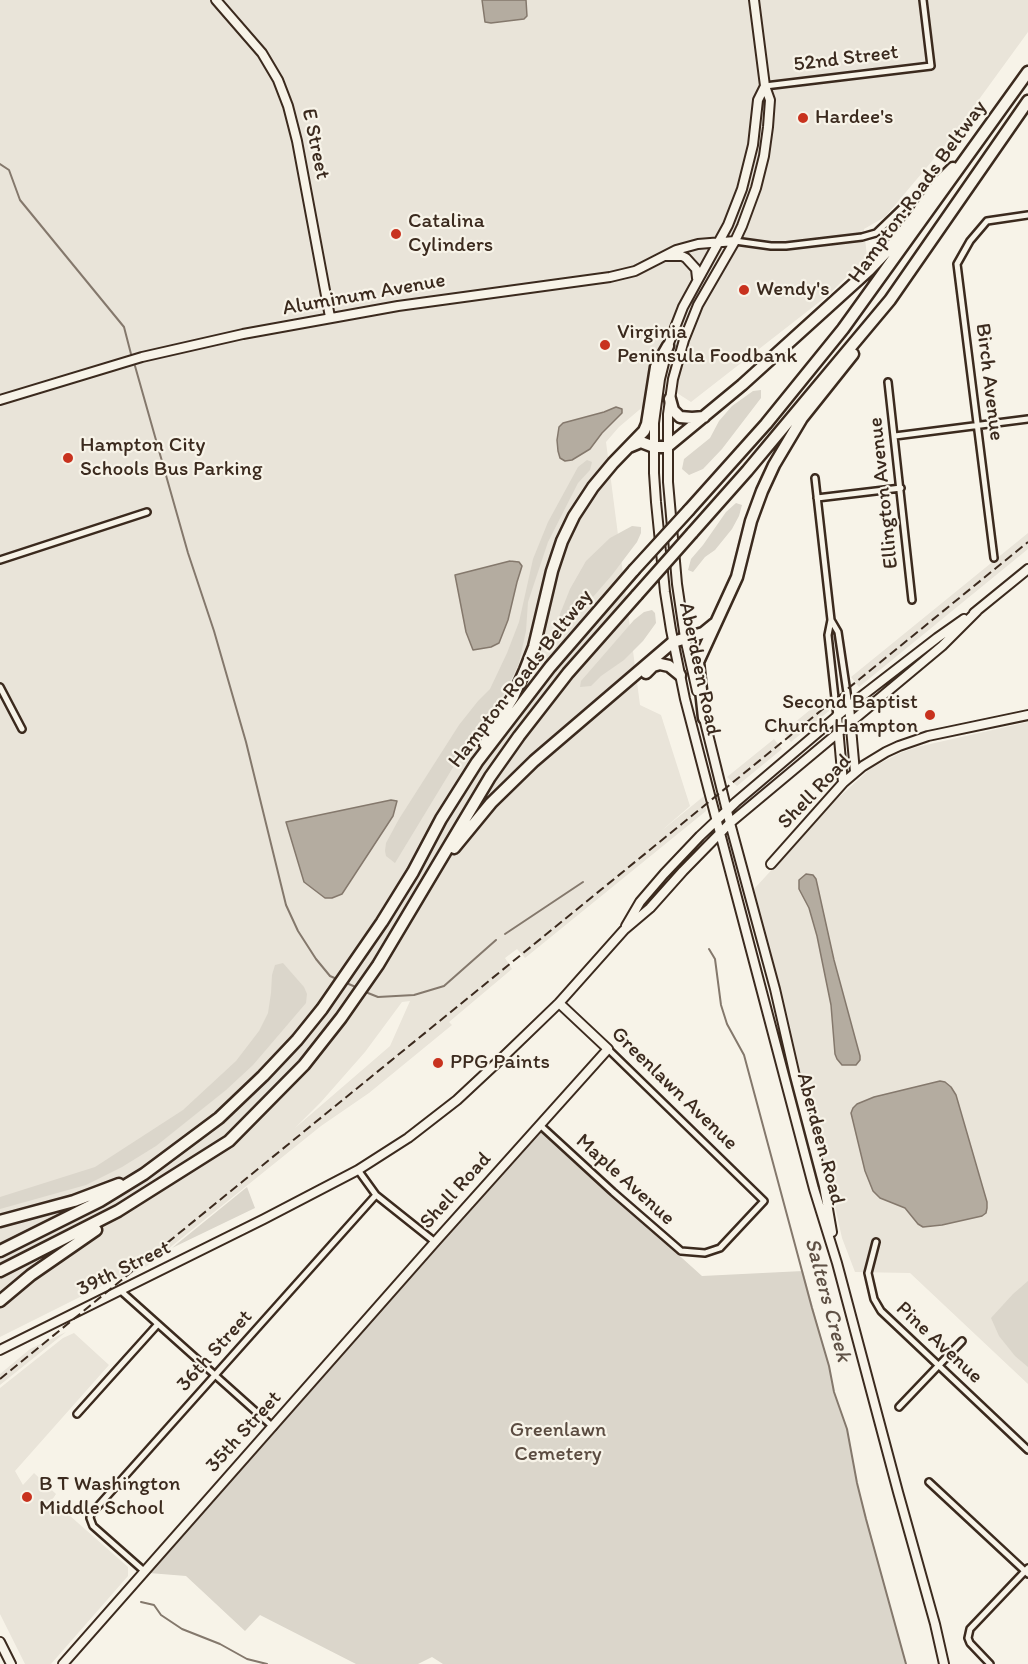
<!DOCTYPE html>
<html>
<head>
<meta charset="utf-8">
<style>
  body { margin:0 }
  canvas { display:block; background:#f7f3e8 }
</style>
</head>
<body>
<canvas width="1028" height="1664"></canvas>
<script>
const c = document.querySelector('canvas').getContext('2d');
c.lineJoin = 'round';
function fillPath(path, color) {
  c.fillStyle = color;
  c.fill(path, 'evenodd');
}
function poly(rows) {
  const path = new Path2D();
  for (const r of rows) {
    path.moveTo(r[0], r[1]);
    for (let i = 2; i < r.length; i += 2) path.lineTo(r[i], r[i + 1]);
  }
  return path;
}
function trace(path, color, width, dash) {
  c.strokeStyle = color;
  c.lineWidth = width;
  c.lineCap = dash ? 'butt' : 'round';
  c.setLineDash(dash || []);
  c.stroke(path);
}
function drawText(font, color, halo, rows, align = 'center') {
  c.font = font + ' Itim,sans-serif';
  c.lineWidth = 4.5;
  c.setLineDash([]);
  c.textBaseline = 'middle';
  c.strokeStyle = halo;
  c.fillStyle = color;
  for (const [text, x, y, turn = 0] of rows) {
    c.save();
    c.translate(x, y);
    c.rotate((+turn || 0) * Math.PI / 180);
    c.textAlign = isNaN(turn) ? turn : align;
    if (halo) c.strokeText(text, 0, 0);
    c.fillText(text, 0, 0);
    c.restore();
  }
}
const built = poly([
  [0,0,1028,0,1028,32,948,142,885,217,864,229,867,257,827,296,691,402,677,393,645,405,619,427,606,442,640,705,661,715,690,806,660,832,704,796,706,811,525,958,517,949,505,958,512,969,449,1022,452,1025,369,1093,321,1126,147,1266,109,1284,112,1281,0,1337],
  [410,1001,390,1046,295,1128,321,1102,365,1052,402,1002],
  [1028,533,1028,549,859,687,851,677],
  [827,696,829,711,791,742,783,732],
  [1028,722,1028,1384,910,1273,855,1272,842,1238,829,1179,811,1123,754,889,836,800,871,768,900,753,917,747],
  [774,739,782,749,737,786,727,777],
  [66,1332,0,1385,0,1374,30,1349],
  [74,1333,109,1365,15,1471,23,1485,34,1473,56,1494,52,1500,128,1567,128,1576,51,1664,25,1664,0,1614,0,1388,63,1338]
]);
const green = poly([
  [761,390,761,398,722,449,703,469,689,475,682,469,684,459,710,438,719,421,732,406,753,391],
  [587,460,592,462,590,470,578,483,548,542,528,602,526,631,519,663,507,689,452,769,395,863,386,856,385,851,386,843,399,819,459,725,478,701,490,689,507,653,519,622,533,559,548,522,578,467],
  [736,503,742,505,739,516,732,529,715,550,705,557,693,572,688,570,691,559,703,545,726,512],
  [632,526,641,527,641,533,637,542,612,575,567,627,559,630,557,626,560,614,570,589,586,561,610,538],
  [652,610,655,613,656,623,643,641,624,660,601,676,591,686,580,687,581,681,634,620,644,612],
  [283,963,304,987,307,994,306,1003,253,1065,226,1090,156,1146,122,1167,86,1185,0,1209,0,1197,95,1167,183,1110,236,1061,259,1031,268,1013,271,993,272,975,275,965],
  [540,1130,702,1276,803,1271,829,1366,834,1392,847,1429,857,1483,906,1664,443,1664,432,1657,418,1664,356,1664,260,1615,245,1631,186,1576,149,1573],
  [247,1187,255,1208,172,1248],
  [1028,1281,1028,1367,1015,1356,999,1336,991,1318,1013,1294]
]);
const water = poly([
  [482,0,526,0,527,16,524,19,491,23,485,22,482,0],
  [616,407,622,409,622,413,602,433,590,449,572,460,565,461,560,458,558,451,557,440,559,427,563,423,604,412,616,407],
  [510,561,519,562,522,566,517,582,508,620,499,643,491,647,473,650,466,632,455,575,510,561],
  [391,800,397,801,393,816,342,894,332,898,325,898,304,882,286,822,391,800],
  [806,874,813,875,816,879,834,960,860,1056,860,1060,856,1065,842,1065,837,1059,835,1054,831,1005,817,936,809,908,799,889,799,880,806,874],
  [940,1081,945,1082,951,1087,956,1095,987,1202,987,1208,986,1213,982,1216,942,1225,923,1227,918,1224,905,1208,880,1198,873,1191,865,1171,851,1113,853,1108,857,1104,874,1097,940,1081]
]);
const stream = poly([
  [0,164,9,170,20,200,124,327,131,354],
  [135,366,188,553,214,631,246,742,286,905,298,931,316,959,330,976,339,980],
  [505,934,583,882],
  [709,949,715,959,721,1005,727,1024,744,1055,812,1308,829,1366,834,1392,847,1429,857,1483,866,1519,906,1664],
  [344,982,358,988],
  [363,991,378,997,414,995,444,986,496,940],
  [141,1602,154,1605,161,1615,182,1629,220,1644,247,1659,267,1664]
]);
const street = poly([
  [765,86,931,66,923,0],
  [735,241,771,246,786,246,862,237,876,233,904,206],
  [888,382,912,600],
  [895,436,1028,419],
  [815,478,831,620,828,635,837,716],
  [817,498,901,488],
  [994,558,957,264,970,241,987,221,1028,215],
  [0,560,147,512],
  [831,620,838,632,849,706],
  [0,687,22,729],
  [540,1125,613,1192,681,1251,705,1253,720,1248,764,1201,608,1049],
  [358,1170,376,1195,435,1242],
  [876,1242,868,1273,874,1299,881,1311,1028,1450],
  [121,1291,273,1427],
  [899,1407,962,1341],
  [77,1414,158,1324],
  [929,1482,1028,1574],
  [144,1571,93,1526,90,1518,91,1514,376,1195],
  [990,1664,970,1643,968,1638,970,1629,1028,1568]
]);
const secondary = poly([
  [216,0,262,53,278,80,288,106,297,141,330,317],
  [765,86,758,100,753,145,742,189,728,225,683,307,669,343,660,379,654,423,654,473,656,502,665,592,671,630,685,699,711,799,814,1189,837,1263,898,1492,935,1624,944,1664],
  [666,256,682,256,686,258,696,269,697,278],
  [0,400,142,357,243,334,398,306,610,277,635,271,676,250,698,244,735,241],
  [974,613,1028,569],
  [697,691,685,638,677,584,668,482,668,414,673,379,684,340,698,305,735,241,742,226,756,188,764,156,768,127,770,100,765,86,754,0],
  [849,706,855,772],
  [703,714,730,823,775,989,795,1076,824,1186,832,1232],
  [837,716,843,783],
  [771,864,843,783,863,766,886,752,899,746,928,736,1028,715],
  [626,926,640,902,664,874,700,836,736,802,849,706,937,638,964,619],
  [0,1350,264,1219,358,1170,408,1138,457,1100,502,1058,559,1003,624,930,650,908,683,871,730,823,942,646,977,611],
  [0,1642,11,1664],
  [63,1664,435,1242,608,1049,559,1003]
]);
const highway = poly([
  [670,399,673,410,680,417,692,418,704,417],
  [629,447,641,442,654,447,667,447,742,385,869,270,888,250,913,219,939,182,953,168],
  [689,510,766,424,843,329,1028,72],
  [692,533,747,471,890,300,1028,101],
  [646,673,653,666,660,664,669,666,680,675],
  [704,718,698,662,737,577,751,521,762,491,774,465,802,418,853,354],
  [485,744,492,731,513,697,525,670,534,647,552,571,562,541,574,516,593,487,613,463,644,431,647,424,656,367,668,346],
  [454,848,491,803,534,761,673,642,703,633,714,624],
  [0,1221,74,1201,119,1184],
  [0,1251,100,1201,144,1174,219,1118,263,1076,297,1040,322,1009,382,922,413,872,441,819,477,762,550,667,634,570],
  [0,1271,118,1211,229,1141,304,1065,341,1018,378,965,490,777,519,736,568,673,637,595],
  [0,1301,31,1275,96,1230]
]);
const rail = poly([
  [0,1379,1028,542]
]);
const highwayBridge = poly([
  [634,570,689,510],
  [637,595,692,533]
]);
const markers = [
  [803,118,6,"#c8321e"],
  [396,234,6,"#c8321e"],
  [744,290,6,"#c8321e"],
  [605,345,6,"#c8321e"],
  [68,458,6,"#c8321e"],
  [930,715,6,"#c8321e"],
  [438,1063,6,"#c8321e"],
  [27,1497,6,"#c8321e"]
];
const streetNames = [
  ["52nd Street",846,59,-7],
  ["E Street",315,144,78],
  ["Hampton Roads Beltway",918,192,-54],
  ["Aluminum Avenue",364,295,-10],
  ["Birch Avenue",989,382,83],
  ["Ellington Avenue",884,493,-96],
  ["Aberdeen Road",699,669,78],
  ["Hampton Roads Beltway",521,679,-52],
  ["Shell Road",815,792,-46],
  ["Greenlawn Avenue",674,1089,44],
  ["Aberdeen Road",820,1139,75],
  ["Maple Avenue",625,1180,42],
  ["Shell Road",456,1191,-48],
  ["39th Street",124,1269,-26],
  ["Pine Avenue",939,1343,43],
  ["36th Street",215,1351,-48],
  ["35th Street",244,1432,-48]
];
const poiNames = [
  ["Hardee's",815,118],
  ["Catalina",408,222],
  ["Cylinders",408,246],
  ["Wendy's",756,290],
  ["Virginia",617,333],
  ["Peninsula Foodbank",617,357],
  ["Hampton City",80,446],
  ["Schools Bus Parking",80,470],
  ["Second Baptist",918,703,"right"],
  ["Church Hampton",918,727,"right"],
  ["PPG Paints",450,1063],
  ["B T Washington",39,1485],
  ["Middle School",39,1509]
];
const parkNames = [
  ["Greenlawn",558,1431],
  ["Cemetery",558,1455]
];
const waterNames = [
  ["Salters Creek",827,1300,75]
];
fillPath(built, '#e9e4d9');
fillPath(green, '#dbd6cb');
fillPath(water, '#b4aca0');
trace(water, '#84786c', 1.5);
trace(stream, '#84786c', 2);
trace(street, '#3b2a1e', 10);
trace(secondary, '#3b2a1e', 12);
trace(highway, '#3b2a1e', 15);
trace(street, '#f7f3e8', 5);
trace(secondary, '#f7f3e8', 8);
trace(highway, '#f7f3e8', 10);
trace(rail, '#3b2a1e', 2, [9, 4.5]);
trace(highwayBridge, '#3b2a1e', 15, []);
trace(highwayBridge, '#f7f3e8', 10);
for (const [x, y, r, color] of markers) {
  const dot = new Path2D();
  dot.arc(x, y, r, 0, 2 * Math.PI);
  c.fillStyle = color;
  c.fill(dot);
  trace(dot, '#f7f3e8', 2);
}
drawText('21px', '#3b2a1e', '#f7f3e8', streetNames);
drawText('21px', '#3b2a1e', '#f7f3e8', poiNames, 'left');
drawText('21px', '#5b4c41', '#f7f3e8', parkNames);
drawText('italic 22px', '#5f5145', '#f7f3e8', waterNames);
</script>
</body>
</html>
